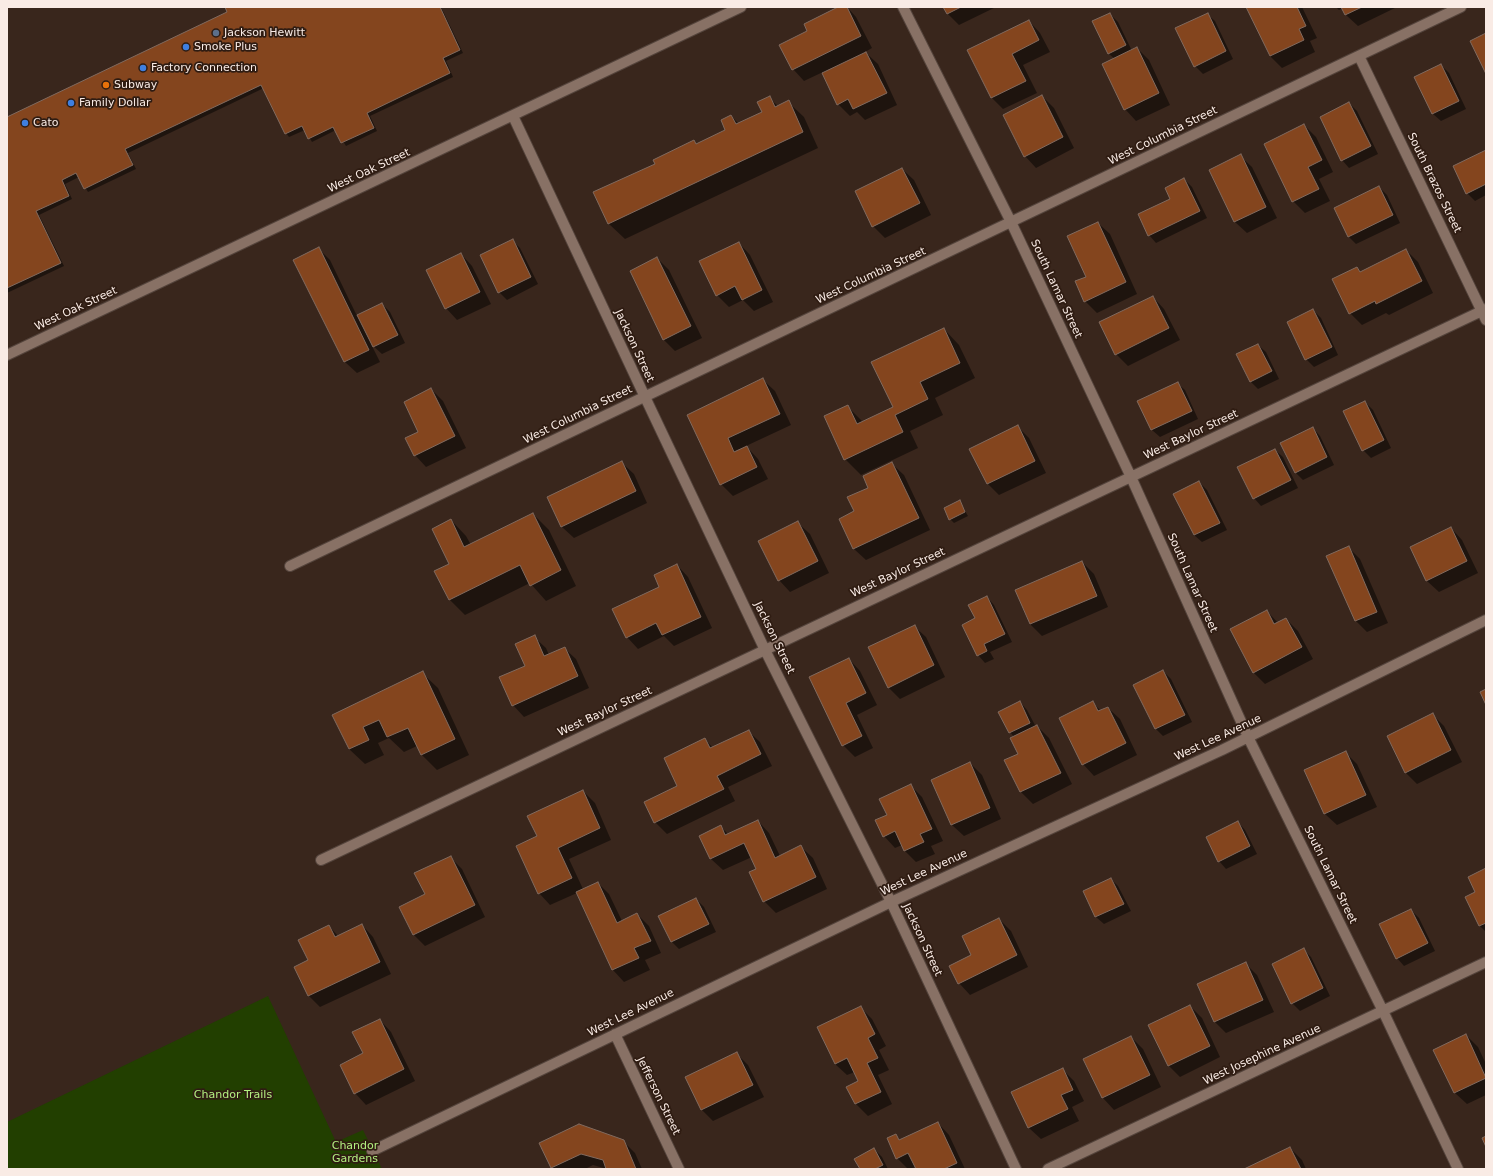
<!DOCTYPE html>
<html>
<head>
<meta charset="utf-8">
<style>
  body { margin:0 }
  #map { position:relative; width:1493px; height:1176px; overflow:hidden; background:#39261c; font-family:"DejaVu Sans",sans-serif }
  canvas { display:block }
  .frame { position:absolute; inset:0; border:8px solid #f9ebe5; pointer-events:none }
</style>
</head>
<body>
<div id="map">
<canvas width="1493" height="1176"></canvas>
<div class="frame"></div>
</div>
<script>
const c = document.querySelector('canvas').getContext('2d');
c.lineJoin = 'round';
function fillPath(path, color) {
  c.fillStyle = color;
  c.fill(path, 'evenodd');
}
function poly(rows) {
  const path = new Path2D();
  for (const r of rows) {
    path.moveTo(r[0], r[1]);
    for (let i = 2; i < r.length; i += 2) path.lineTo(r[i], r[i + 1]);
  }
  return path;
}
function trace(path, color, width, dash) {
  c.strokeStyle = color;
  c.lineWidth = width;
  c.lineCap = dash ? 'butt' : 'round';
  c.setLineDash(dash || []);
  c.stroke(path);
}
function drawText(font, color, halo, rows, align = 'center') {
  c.font = font + ' "DejaVu Sans",sans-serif';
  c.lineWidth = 3.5;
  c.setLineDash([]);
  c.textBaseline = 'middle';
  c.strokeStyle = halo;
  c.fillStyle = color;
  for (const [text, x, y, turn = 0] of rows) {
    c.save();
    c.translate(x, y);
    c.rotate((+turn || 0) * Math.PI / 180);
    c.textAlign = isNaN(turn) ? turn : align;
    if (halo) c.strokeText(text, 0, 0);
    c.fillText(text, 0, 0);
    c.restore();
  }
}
const green = poly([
  [268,996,336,1142,363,1130,382,1169,7,1169,7,1122]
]);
const shadow = poly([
  [226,7,441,7,463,53,446,61,453,77,370,116,377,131,346,146,336,130,312,142,305,130,289,137,286,133,264,88,128,153,136,169,88,192,79,177,65,184,72,199,39,215,64,266,7,293,7,118,228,12],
  [840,7,847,7,856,17,872,48,865,52,878,64,897,105,865,120,857,112,850,116,838,104,823,72,804,81,793,69],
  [944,7,996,7,959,25,947,13],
  [1247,7,1302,7,1317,38,1310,41,1315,52,1282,68,1270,56],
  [1336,7,1397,7,1358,26,1346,15,1343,8,1339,10],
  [1110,14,1118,22,1132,51,1137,48,1149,60,1170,105,1136,121,1125,109,1115,59,1109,54,1094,22],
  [1207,14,1215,21,1233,59,1203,74,1195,66],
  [1029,21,1040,33,1050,52,1023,65,1037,93,1003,109,992,98,969,51],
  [1441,65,1449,73,1466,109,1441,121,1433,114,1416,77],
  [1042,96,1054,108,1074,148,1036,168,1025,156],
  [769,98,778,106,788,102,804,117,818,148,625,239,609,224,595,192,656,164,694,141,697,145,727,131,731,116,739,124,763,113],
  [1349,103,1357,111,1378,154,1349,168,1342,160],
  [1304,125,1316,137,1333,172,1319,179,1330,201,1305,213,1293,201],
  [1486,151,1486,195,1475,201,1467,193],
  [1240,156,1252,167,1277,218,1247,233,1235,222],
  [902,169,914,180,931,215,885,238,873,226],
  [1184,179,1192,187,1207,218,1156,243,1149,235],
  [1379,187,1387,195,1400,223,1356,244,1349,237,1335,209],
  [1098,223,1110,234,1137,294,1097,313,1085,301,1087,277],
  [513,241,520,248,538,284,507,300,499,292],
  [739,243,750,255,773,302,754,311,743,300,729,307,717,295],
  [319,249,330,260,357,316,382,304,390,312,405,343,382,354,371,344,380,362,357,373,345,362,294,260],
  [1406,250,1418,262,1433,293,1389,315,1386,313,1362,325,1350,313,1357,268,1361,272],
  [461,254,472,266,491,304,457,320,446,308],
  [657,258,669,270,702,338,675,351,664,340],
  [1153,297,1164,309,1180,340,1128,366,1116,354],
  [1313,310,1321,318,1338,355,1314,367,1306,359],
  [944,329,959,345,975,378,935,398,943,415,910,431,918,448,861,475,845,459,847,406,863,422,894,408],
  [1258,345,1266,352,1279,379,1258,389,1250,381],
  [763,380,775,391,791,425,746,446,758,459,768,479,733,496,721,484,688,415],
  [1177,383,1185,390,1198,419,1160,437,1152,430,1139,401],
  [431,389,443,401,466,448,426,467,415,455],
  [1365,402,1373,410,1391,448,1371,458,1363,450],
  [1018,427,1029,438,1046,473,999,495,988,484,971,450],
  [1313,428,1320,436,1334,465,1303,480,1296,473],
  [1275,450,1283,457,1298,488,1261,506,1254,498],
  [622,463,634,474,647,503,574,538,562,527,548,498],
  [892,464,904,475,930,530,866,560,854,549,840,519,855,512],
  [1199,482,1207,490,1227,530,1202,542,1194,535,1175,494],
  [959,501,968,516,954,523,950,519],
  [533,514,549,530,576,586,546,601,530,583,465,615,450,600,436,571,450,564,451,520,466,536,471,545],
  [798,523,810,534,829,573,790,592,779,580],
  [1451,528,1462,540,1478,573,1439,592,1427,581,1411,548],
  [1348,547,1360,559,1388,623,1367,632,1356,621,1328,557],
  [1082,562,1094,574,1108,607,1042,636,1030,624,1016,590],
  [677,565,688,577,712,628,674,646,664,636,638,649,627,637],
  [987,597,994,605,1012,642,990,652,994,659,985,663,978,655,976,619],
  [1267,611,1278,623,1286,619,1298,631,1313,659,1265,684,1253,672],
  [914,626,926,637,945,677,900,699,888,687],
  [534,637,546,648,549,655,564,648,576,659,589,688,524,717,513,705],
  [849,659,860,671,877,705,857,715,873,748,855,757,843,745],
  [1163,671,1171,679,1192,722,1163,736,1156,729],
  [422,673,438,688,469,755,437,770,422,755,417,746,404,752,389,738,378,743,384,755,365,764,349,749,333,715],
  [1020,702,1027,710,1036,727,1037,726,1049,738,1072,784,1033,804,1021,792,1006,761,1019,754,1014,737,1010,732],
  [1093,703,1101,711,1108,708,1120,719,1137,755,1094,776,1083,764],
  [1432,714,1444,726,1462,762,1417,784,1406,773],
  [748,731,760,742,772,766,728,787,735,801,667,834,655,822,705,739,713,748],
  [1345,752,1357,764,1377,807,1337,825,1325,814],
  [970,763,982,775,1001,819,964,836,952,825,932,780],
  [910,785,922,797,943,841,931,846,935,854,916,862,905,851,902,845,895,848,884,836,888,815],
  [583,791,595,803,611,840,569,859,583,889,598,883,609,894,622,921,637,914,649,926,661,953,645,960,650,970,624,982,613,970,577,893,550,905,539,893,538,836],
  [758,821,769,833,780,856,801,847,813,858,827,889,776,913,764,901,758,869,752,857,723,870,711,859,700,836,721,827,729,835],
  [1238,822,1245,830,1257,854,1226,869,1219,861],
  [450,857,462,869,485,917,425,946,413,934,426,895],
  [1486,869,1486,932,1480,926,1466,897,1477,892],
  [1111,879,1118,886,1131,911,1104,924,1096,917,1084,892],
  [696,899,704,907,716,932,679,949,672,942,659,917],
  [1411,910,1419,918,1435,951,1404,966,1397,958],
  [999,919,1011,931,1028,967,970,995,959,983,972,956],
  [362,925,373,937,391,974,320,1007,308,995,309,961,329,926,338,936],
  [1304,950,1311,957,1330,996,1300,1011,1292,1003],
  [1245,963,1257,975,1274,1012,1226,1033,1215,1022,1198,984],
  [1190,1006,1202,1018,1220,1057,1180,1077,1168,1065],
  [860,1007,872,1019,886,1046,879,1050,889,1070,878,1075,892,1104,868,1116,856,1104,848,1087,859,1081,855,1072,847,1075,835,1064],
  [380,1020,391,1032,415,1081,366,1105,355,1093,364,1054],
  [1466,1035,1478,1047,1486,1064,1486,1095,1467,1104,1455,1093,1435,1050],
  [1131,1037,1143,1049,1161,1087,1114,1110,1103,1098,1084,1060],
  [736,1053,748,1065,764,1097,713,1121,702,1110],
  [1062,1069,1074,1081,1084,1101,1072,1107,1079,1121,1041,1139,1029,1128,1012,1093],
  [938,1123,949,1135,965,1169,917,1169,916,1167,908,1169,897,1158,896,1136,900,1140],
  [623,1141,635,1153,642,1169,607,1169,593,1165,585,1169,553,1169,540,1144],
  [1290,1148,1302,1160,1306,1169,1246,1169],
  [874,1149,882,1157,888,1169,861,1169]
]);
const building = poly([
  [225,7,440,7,460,50,443,58,450,73,367,113,374,128,341,143,333,127,308,139,302,126,285,134,261,85,125,149,133,165,84,189,76,173,62,180,69,196,36,211,61,263,7,288,7,117,227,12,225,7],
  [838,7,847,7,861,36,792,70,779,45,807,31,804,24,838,7],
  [943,7,961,7,947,14,943,7],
  [1246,7,1297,7,1306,26,1299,29,1304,40,1270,56,1246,7],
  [1341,7,1362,7,1345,15,1341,7],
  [1110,13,1126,45,1108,54,1092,21,1110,13],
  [1208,13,1226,51,1194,67,1175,28,1208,13],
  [1029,20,1039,40,1012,54,1026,81,991,98,967,50,1029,20],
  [1486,33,1486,74,1470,41,1486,33],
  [1137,47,1159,93,1124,110,1102,64,1137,47],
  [866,52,887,93,853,109,848,99,837,105,822,73,866,52],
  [1441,64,1459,101,1432,114,1414,77,1441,64],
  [1042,95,1063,137,1024,157,1003,115,1042,95],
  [770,96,775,107,789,100,803,132,608,224,593,192,655,164,653,160,694,140,696,144,725,130,721,120,731,115,736,124,762,112,757,102,770,96],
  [1349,102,1371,146,1341,161,1320,117,1349,102],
  [1304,124,1322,160,1308,167,1319,189,1292,202,1264,144,1304,124],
  [1486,150,1486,184,1466,194,1453,166,1486,150],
  [1241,154,1266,207,1234,222,1209,170,1241,154],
  [902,168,920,203,872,227,855,191,902,168],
  [1184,178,1200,211,1148,236,1138,214,1170,199,1165,188,1184,178],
  [1379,186,1393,215,1348,237,1334,208,1379,186],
  [1098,222,1126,282,1084,302,1075,281,1086,277,1067,236,1098,222],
  [513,239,531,277,498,293,480,255,513,239],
  [739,242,762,290,742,300,735,286,716,296,699,261,739,242],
  [319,247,369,350,344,362,293,260,319,247],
  [1406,249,1422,281,1376,304,1375,301,1349,314,1332,279,1357,267,1360,272,1406,249],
  [461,253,480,292,445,309,426,270,461,253],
  [657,257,691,326,663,340,630,271,657,257],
  [1153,296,1169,328,1115,355,1099,322,1153,296],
  [382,303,398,335,373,347,357,315,382,303],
  [1313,309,1332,347,1305,360,1287,322,1313,309],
  [944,328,960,363,920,382,928,399,895,415,903,432,844,460,824,416,848,405,857,424,893,407,871,362,944,328],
  [1258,344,1272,371,1250,382,1236,354,1258,344],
  [763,378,780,414,728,438,734,452,747,446,757,467,720,485,687,415,763,378],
  [1178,382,1192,411,1151,430,1137,401,1178,382],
  [431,388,455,436,414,456,405,438,418,432,404,402,431,388],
  [1365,401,1384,440,1362,451,1343,411,1365,401],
  [1018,425,1035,461,987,484,969,449,1018,425],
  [1313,427,1327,457,1295,473,1280,443,1313,427],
  [1275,449,1291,480,1253,499,1237,467,1275,449],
  [622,461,636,491,561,527,547,497,622,461],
  [892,462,919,518,853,549,839,519,854,511,847,497,868,488,863,476,892,462],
  [1199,481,1220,523,1194,535,1173,494,1199,481],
  [960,500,965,512,949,520,944,508,960,500],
  [533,513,561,570,530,586,520,565,449,600,434,571,449,564,432,529,451,519,464,547,533,513],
  [798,521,818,561,778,581,758,541,798,521],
  [1451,527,1467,561,1426,581,1410,547,1451,527],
  [1349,546,1377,612,1355,621,1326,556,1349,546],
  [1082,561,1097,596,1030,624,1015,590,1082,561],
  [677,564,701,617,662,635,656,623,626,638,612,609,659,587,654,575,677,564],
  [987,596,1005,634,984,644,987,651,977,656,962,625,975,618,968,605,987,596],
  [1267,610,1274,624,1286,618,1302,647,1253,673,1230,629,1267,610],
  [915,625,934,665,888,688,868,647,915,625],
  [535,635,544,656,565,647,578,676,512,706,499,677,525,666,515,644,535,635],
  [849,658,866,693,846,703,862,736,842,746,809,677,849,658],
  [1163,670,1185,715,1155,729,1133,685,1163,670],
  [423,671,455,739,421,755,408,728,387,737,379,720,363,727,369,740,349,749,332,715,423,671],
  [1486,689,1486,705,1480,692,1486,689],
  [1020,701,1030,723,1009,733,998,712,1020,701],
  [1093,701,1098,711,1108,707,1126,743,1082,765,1059,718,1093,701],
  [1433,713,1451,750,1405,773,1387,736,1433,713],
  [1037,725,1061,773,1020,792,1004,760,1018,754,1010,738,1037,725],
  [749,730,761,754,717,776,724,789,654,823,644,802,677,786,664,758,705,738,710,748,749,730],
  [1346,751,1366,795,1324,814,1304,770,1346,751],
  [970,762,990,808,951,825,931,780,970,762],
  [911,784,932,829,920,834,924,842,904,851,895,831,883,837,875,820,887,815,879,799,911,784],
  [583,790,600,828,558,848,572,878,538,894,516,846,537,836,527,816,583,790],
  [758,820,775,858,801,845,816,877,763,902,749,872,756,869,744,843,710,859,699,836,721,825,725,835,758,820],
  [1238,821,1250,846,1218,862,1206,837,1238,821],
  [451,856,475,905,413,935,399,907,425,894,414,873,451,856],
  [1486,868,1486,923,1479,926,1465,897,1475,892,1468,877,1486,868],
  [1111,878,1124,904,1095,917,1083,891,1111,878],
  [598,882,617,923,637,913,651,941,634,948,639,958,612,970,576,892,598,882],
  [696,898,709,924,671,942,658,916,696,898],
  [1411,909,1428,943,1396,959,1379,924,1411,909],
  [999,918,1017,955,958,984,949,966,971,955,962,936,999,918],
  [362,924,380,962,308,996,294,967,308,960,298,940,329,925,335,937,362,924],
  [1304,948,1323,988,1291,1004,1272,964,1304,948],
  [1246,962,1263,1000,1214,1022,1197,984,1246,962],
  [1190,1005,1210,1046,1168,1066,1148,1025,1190,1005],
  [861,1006,875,1034,868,1038,878,1058,867,1063,881,1092,855,1104,846,1087,858,1081,847,1058,835,1064,817,1027,861,1006],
  [380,1019,404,1069,354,1094,340,1065,363,1053,352,1032,380,1019],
  [1466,1034,1486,1078,1454,1093,1433,1050,1466,1034],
  [1131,1036,1150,1075,1102,1098,1083,1059,1131,1036],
  [737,1052,753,1085,701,1110,685,1077,737,1052],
  [1063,1068,1073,1090,1061,1095,1068,1109,1028,1128,1011,1092,1063,1068],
  [938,1122,957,1163,944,1169,916,1169,908,1153,896,1159,887,1138,896,1134,899,1140,938,1122],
  [579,1124,624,1140,636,1169,606,1169,603,1160,581,1154,551,1168,539,1143,579,1124],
  [1486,1136,1486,1147,1482,1138,1486,1136],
  [1290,1147,1301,1169,1244,1169,1290,1147],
  [874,1148,883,1165,875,1169,860,1169,854,1159,874,1148]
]);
const minor = poly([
  [903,7,1011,222,1131,477,1248,737,1383,1011,1458,1169],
  [1359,56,1486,320],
  [513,116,645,397,765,650,891,902,1016,1169],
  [7,355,741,7],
  [290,566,1461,7],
  [321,860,1486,309],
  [615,1034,679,1169],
  [372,1151,891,902,1222,750,1486,620],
  [1048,1169,1486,962]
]);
const markers = [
  [216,33,4,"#5c6f8a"],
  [186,47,4,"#3f7fe0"],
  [143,68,4,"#3f7fe0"],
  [106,85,4,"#e8710a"],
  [71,103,4,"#3f7fe0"],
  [25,123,4,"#3f7fe0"]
];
const poiNames = [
  ["Jackson Hewitt",224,33],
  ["Smoke Plus",194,47],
  ["Factory Connection",151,68],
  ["Subway",114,85],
  ["Family Dollar",79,103],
  ["Cato",33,123]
];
const streetNames = [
  ["West Columbia Street",1163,136,-26],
  ["West Oak Street",369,171,-25],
  ["South Brazos Street",1434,183,64],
  ["West Columbia Street",871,276,-25],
  ["South Lamar Street",1056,289,65],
  ["West Oak Street",76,309,-25],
  ["Jackson Street",634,346,65],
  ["West Columbia Street",578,415,-26],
  ["West Baylor Street",1191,435,-25],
  ["West Baylor Street",898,573,-25],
  ["South Lamar Street",1192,583,66],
  ["Jackson Street",774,638,64],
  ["West Baylor Street",605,712,-25],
  ["West Lee Avenue",1218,738,-25],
  ["West Lee Avenue",924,873,-25],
  ["South Lamar Street",1330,875,64],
  ["Jackson Street",922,940,65],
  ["West Lee Avenue",631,1013,-26],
  ["West Josephine Avenue",1262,1055,-25],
  ["Jefferson Street",658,1096,64]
];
const parkNames = [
  ["Chandor Trails",233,1095],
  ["Chandor",355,1146],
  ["Gardens",355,1159]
];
fillPath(green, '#223f00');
fillPath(shadow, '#0007');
fillPath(building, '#84451e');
trace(building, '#816a5e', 1);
trace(minor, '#54443c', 12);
trace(minor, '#887165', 10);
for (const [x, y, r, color] of markers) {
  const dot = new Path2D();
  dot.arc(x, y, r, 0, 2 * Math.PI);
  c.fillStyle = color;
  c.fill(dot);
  trace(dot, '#2f1c12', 1.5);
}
drawText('11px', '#f9ebe5', '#2f1c12', poiNames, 'left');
drawText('11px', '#f9ebe5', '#2f1c12', streetNames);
drawText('11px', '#b3f080', '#2f1c12', parkNames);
</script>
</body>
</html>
